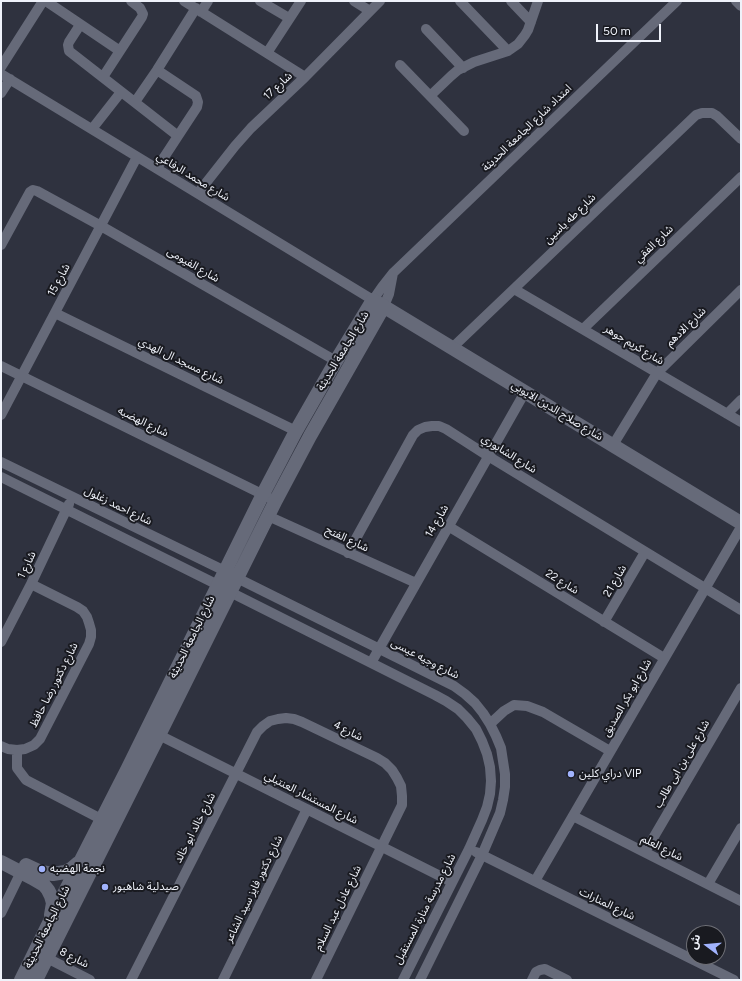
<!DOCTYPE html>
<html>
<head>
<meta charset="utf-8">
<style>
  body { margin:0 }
  #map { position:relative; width:742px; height:981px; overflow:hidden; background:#2f323f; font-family:Figtree,"Noto Sans Arabic",sans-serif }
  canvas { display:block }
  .frame { position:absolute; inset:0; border:2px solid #eff2fa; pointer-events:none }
  .north { position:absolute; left:686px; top:925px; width:40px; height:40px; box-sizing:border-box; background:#191a20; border:1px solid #6f7077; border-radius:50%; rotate:286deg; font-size:11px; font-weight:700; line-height:16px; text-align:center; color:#eff2fa }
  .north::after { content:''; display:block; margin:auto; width:14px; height:18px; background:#a1b3fd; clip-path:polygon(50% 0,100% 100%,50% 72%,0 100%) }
  .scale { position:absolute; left:596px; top:24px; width:65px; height:18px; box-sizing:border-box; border:2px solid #eff2fa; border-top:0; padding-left:5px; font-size:12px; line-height:14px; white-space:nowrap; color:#eff2fa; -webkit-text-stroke:3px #191a20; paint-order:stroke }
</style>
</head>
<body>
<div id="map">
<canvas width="742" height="981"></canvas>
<div class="frame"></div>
<div class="north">ش</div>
<div class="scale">50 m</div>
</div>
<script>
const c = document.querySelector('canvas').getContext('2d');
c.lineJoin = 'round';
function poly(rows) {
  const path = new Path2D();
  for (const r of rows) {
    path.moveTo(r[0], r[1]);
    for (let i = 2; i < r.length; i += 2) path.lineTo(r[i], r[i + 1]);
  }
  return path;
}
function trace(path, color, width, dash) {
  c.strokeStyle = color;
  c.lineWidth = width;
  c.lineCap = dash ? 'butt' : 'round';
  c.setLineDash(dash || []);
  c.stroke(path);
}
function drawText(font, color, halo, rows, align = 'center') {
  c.font = font + ' Figtree,"Noto Sans Arabic",sans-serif';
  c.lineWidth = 4;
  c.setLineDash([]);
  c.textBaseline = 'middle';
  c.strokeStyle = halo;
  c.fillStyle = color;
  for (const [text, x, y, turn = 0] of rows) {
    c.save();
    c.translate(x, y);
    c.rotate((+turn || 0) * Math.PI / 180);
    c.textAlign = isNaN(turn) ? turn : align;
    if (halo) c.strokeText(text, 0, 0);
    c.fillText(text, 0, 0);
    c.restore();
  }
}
const street = poly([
  [46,1,120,51],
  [184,1,305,77],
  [260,1,289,18],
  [354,1,370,11],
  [460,1,508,51],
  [511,1,531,22],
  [736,1,741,6],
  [201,12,208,1],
  [80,25,69,42,68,45,69,51,178,136],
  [426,29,463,68],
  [267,53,301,1],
  [400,65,464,131],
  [1,67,43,1],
  [1,74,373,300,382,287,393,273,677,1],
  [103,77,142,17,143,14,140,8,131,1],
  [1,93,10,79],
  [430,96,451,76,458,70,474,62,508,51,518,44,525,35,528,30,538,1],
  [135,102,157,70,196,8],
  [92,129,121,92],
  [157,168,197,107,198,102,196,96,157,70],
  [198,193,235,146,251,128,305,77,380,1],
  [1,245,30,192,33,190,37,191,101,226,336,361],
  [514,289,741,422],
  [384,306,389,294,393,273],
  [55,313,296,431],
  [583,329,741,177],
  [452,348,696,115,702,113,712,113,717,116,741,139],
  [1,366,268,497],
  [727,414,741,400],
  [1,415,137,157],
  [613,445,657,373,741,290],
  [1,462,225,571],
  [1,477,218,585],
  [268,516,416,583],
  [448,526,664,658],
  [348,553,413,435,418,430,425,427,432,426,439,426,446,429,488,456,741,610],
  [237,578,454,686,465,694,475,703,483,713,490,724,496,736,501,748,505,774,505,787,503,800,500,813,482,855,420,980],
  [230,592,435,695,446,701,458,709,467,718,476,729,482,741,487,754,490,767,491,781,490,794,487,807,482,820,469,849,403,980],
  [604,622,645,552],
  [1,642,31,584,69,504],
  [371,663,525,392],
  [490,724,504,711,514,705,527,706,543,712,610,751],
  [159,735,452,882],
  [1,746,8,749,17,750,25,749,34,745,40,739,89,644,91,637,91,630,89,623,87,617,83,611,77,607,31,584],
  [17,750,17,768,26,780,101,819],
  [573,816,741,901],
  [476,852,734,980],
  [645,852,741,688],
  [535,881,741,527],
  [708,884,741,828],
  [1,913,21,872],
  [47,958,90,980],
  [131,980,257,732,263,726,270,721,278,719,286,718,294,719,302,722,377,758,385,763,392,770,397,778,401,786,402,796,402,805,316,980],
  [223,980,307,809],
  [532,980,536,972,540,970,545,969,567,980]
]);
const secondary = poly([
  [1,862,32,878,44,885,48,890,51,896,53,903,51,915],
  [26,865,41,872,53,874,65,872,71,869,78,863],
  [21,980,49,923,128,768,263,494,296,431,336,361,373,300,741,523],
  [36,980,159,735,276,500,310,436,384,306]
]);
const markers = [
  [571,774,4,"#a1b3fd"],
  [42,869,4,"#a1b3fd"],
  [105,887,4,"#a1b3fd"]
];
const streetNames = [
  ["شارع 17",278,86,-43],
  ["امتداد شارع الجامعة الحديثة",527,128,-44],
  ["شارع محمد الرفاعي",193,177,31],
  ["شارع طه ياسين",570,219,-44],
  ["شارع الفقي",654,244,-44],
  ["شارع الفيومى",193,265,30],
  ["شارع 15",59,280,-62],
  ["شارع الادهم",686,327,-44],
  ["شارع كريم جوهر",634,345,31],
  ["شارع الجامعة الحديثة",343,351,-59],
  ["شارع مسجد ال الهدي",181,361,26],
  ["شارع صلاح الدين الايوبي",557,411,31],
  ["شارع الهضبه",143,422,26],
  ["شارع الشابوري",509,454,32],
  ["شارع احمد زغلول",118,506,26],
  ["شارع 14",437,521,-60],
  ["شارع الفتح",347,539,25],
  ["شارع 1",27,565,-65],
  ["شارع 21",615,581,-60],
  ["شارع 22",562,582,31],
  ["شارع الجامعة الحديثة",192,637,-64],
  ["شارع وجيه عيسى",425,659,27],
  ["شارع دكتور رضا حافظ",54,685,-63],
  ["شارع ابو بكر الصديق",627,698,-60],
  ["شارع 4",348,731,26],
  ["شارع على بن ابى طالب",682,764,-60],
  ["شارع المستشار العنتبلي",311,798,27],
  ["شارع خالد ابو خالد",195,828,-63],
  ["شارع العلم",662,848,27],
  ["شارع دكتور فايز سيد الشاعر",254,889,-64],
  ["شارع المنارات",607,904,26],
  ["شارع عادل عبد السلام",338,908,-64],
  ["شارع مدرسة منارة المستقبل",425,909,-63],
  ["شارع الجامعة الحديثة",47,927,-64],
  ["شارع 8",74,958,27]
];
const poiNames = [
  ["دراي كلين VIP",579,774],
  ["نجمة الهضبه",50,869],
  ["صيدلية شاهبور",113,887]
];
trace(street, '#666a79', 10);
trace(secondary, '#666a79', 14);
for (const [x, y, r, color] of markers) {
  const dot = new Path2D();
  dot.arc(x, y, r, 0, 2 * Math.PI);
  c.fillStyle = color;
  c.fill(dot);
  trace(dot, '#191a20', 1.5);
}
drawText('11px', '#eff2fa', '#191a20', streetNames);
drawText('11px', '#eff2fa', '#191a20', poiNames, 'left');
</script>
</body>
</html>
